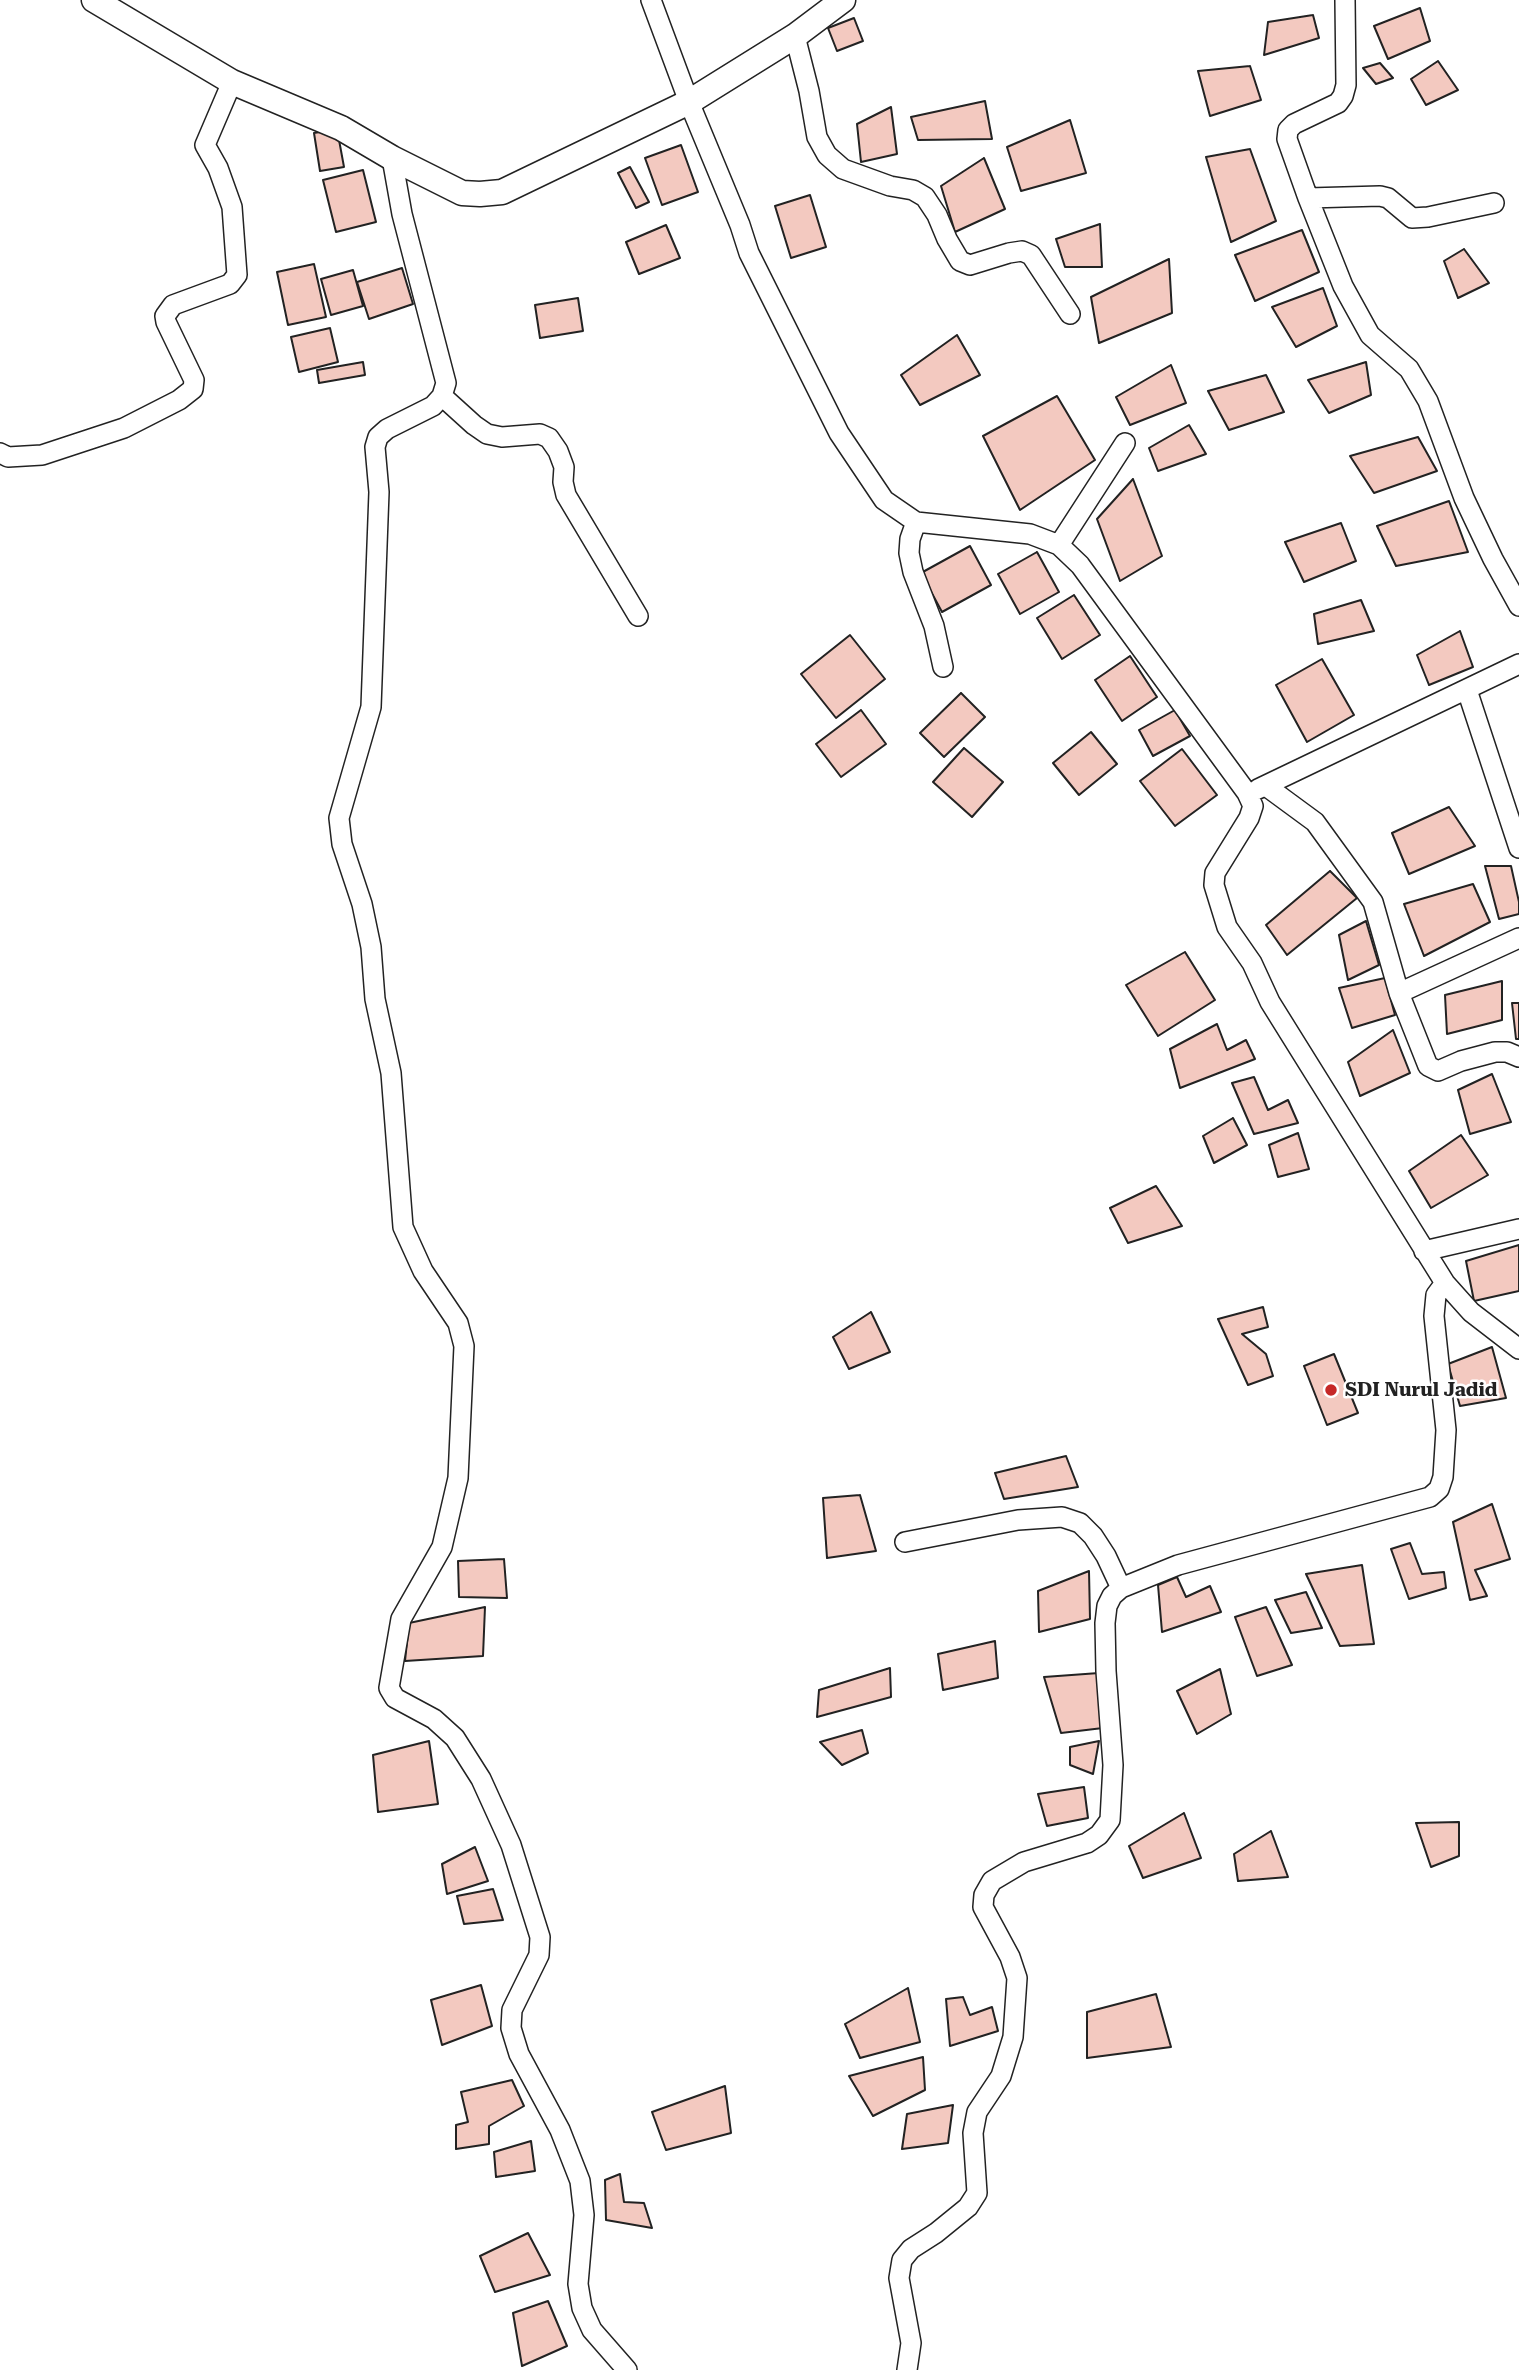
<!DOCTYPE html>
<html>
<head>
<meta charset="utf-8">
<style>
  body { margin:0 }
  canvas { display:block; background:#fff }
</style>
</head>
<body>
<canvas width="1519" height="2370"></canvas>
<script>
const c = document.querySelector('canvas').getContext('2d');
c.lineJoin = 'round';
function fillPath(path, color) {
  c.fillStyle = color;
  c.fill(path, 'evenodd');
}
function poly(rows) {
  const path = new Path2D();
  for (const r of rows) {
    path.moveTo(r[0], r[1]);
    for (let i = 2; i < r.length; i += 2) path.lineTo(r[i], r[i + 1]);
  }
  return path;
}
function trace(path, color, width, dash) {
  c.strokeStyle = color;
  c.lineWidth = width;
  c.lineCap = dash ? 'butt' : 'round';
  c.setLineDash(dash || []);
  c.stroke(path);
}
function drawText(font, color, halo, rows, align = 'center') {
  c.font = font + ' "Roboto Serif",serif';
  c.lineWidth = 5;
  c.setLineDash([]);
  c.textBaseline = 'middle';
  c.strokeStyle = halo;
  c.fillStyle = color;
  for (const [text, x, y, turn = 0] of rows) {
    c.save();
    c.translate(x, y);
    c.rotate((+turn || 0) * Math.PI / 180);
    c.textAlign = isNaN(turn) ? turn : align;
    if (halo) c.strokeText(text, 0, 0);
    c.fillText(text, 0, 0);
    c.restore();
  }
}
const building = poly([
  [1420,8,1430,41,1388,59,1374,26,1420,8],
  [1313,15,1319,38,1264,55,1268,22,1313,15],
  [854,18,863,41,837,51,828,28,854,18],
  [1438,61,1458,90,1426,105,1411,79,1438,61],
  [1380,63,1393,78,1376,84,1363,68,1380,63],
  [1250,66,1261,100,1210,116,1198,71,1250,66],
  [985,101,992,139,918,140,911,117,985,101],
  [891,107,897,154,861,162,857,124,891,107],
  [1070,120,1086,173,1021,191,1007,147,1070,120],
  [337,129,344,167,320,171,314,133,337,129],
  [681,145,698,192,662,205,645,158,681,145],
  [1250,149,1276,221,1231,242,1206,157,1250,149],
  [984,158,1005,209,955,232,941,186,984,158],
  [630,167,649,202,636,208,618,173,630,167],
  [363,170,376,222,336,232,323,180,363,170],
  [810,195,826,247,791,258,775,206,810,195],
  [1100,224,1102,267,1065,267,1056,239,1100,224],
  [666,225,680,258,639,274,626,242,666,225],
  [1302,230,1319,272,1255,301,1235,255,1302,230],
  [1464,249,1489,283,1458,298,1444,261,1464,249],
  [1169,259,1172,313,1099,343,1091,297,1169,259],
  [314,264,326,317,288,325,277,272,314,264],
  [402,268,413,304,369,319,357,282,402,268],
  [353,270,363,306,331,315,321,279,353,270],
  [1323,288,1337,326,1296,347,1272,307,1323,288],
  [578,298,583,331,540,338,535,305,578,298],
  [330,328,338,362,299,372,291,337,330,328],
  [957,335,980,375,920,405,901,375,957,335],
  [363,362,365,375,319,383,317,370,363,362],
  [1366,362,1371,395,1329,413,1308,380,1366,362],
  [1171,365,1186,403,1130,425,1116,397,1171,365],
  [1266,375,1284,412,1229,430,1208,391,1266,375],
  [1057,396,1095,460,1020,510,983,436,1057,396],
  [1189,425,1206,454,1158,471,1149,448,1189,425],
  [1418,437,1437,471,1374,493,1350,456,1418,437],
  [1133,479,1162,556,1120,581,1097,519,1133,479],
  [1449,501,1468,552,1396,566,1377,526,1449,501],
  [1341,523,1356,561,1304,582,1285,542,1341,523],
  [970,546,991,585,942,612,921,573,970,546],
  [1037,552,1059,592,1020,614,998,574,1037,552],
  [1074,595,1100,635,1062,659,1037,618,1074,595],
  [1361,600,1374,631,1318,644,1314,614,1361,600],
  [1460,631,1473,667,1429,685,1417,655,1460,631],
  [850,635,885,679,836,718,801,674,850,635],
  [1130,656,1157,697,1122,721,1095,680,1130,656],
  [1322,659,1354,715,1307,742,1276,685,1322,659],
  [961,693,985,717,944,757,920,733,961,693],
  [861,710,886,744,841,777,816,744,861,710],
  [1175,710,1190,736,1153,756,1139,730,1175,710],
  [1091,732,1117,764,1079,795,1053,763,1091,732],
  [964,748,1003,782,972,817,933,782,964,748],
  [1182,749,1217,795,1175,826,1140,781,1182,749],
  [1449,807,1475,846,1409,874,1392,833,1449,807],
  [1485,866,1511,866,1519,902,1519,914,1499,919,1485,866],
  [1330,871,1357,898,1287,955,1266,925,1330,871],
  [1473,884,1490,922,1424,956,1404,904,1473,884],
  [1366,921,1379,965,1348,980,1339,935,1366,921],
  [1185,952,1215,1000,1158,1036,1126,985,1185,952],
  [1385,978,1395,1015,1352,1028,1339,988,1385,978],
  [1502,981,1502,1020,1447,1034,1445,995,1502,981],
  [1512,1003,1519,1003,1519,1039,1516,1039,1512,1003],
  [1217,1024,1227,1050,1246,1040,1255,1059,1180,1088,1170,1049,1217,1024],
  [1393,1030,1410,1073,1360,1096,1348,1062,1393,1030],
  [1492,1074,1511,1122,1470,1134,1458,1090,1492,1074],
  [1254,1077,1268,1110,1288,1100,1298,1123,1254,1134,1232,1083,1254,1077],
  [1233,1118,1247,1145,1214,1163,1203,1136,1233,1118],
  [1298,1133,1309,1169,1278,1177,1269,1145,1298,1133],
  [1461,1135,1488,1175,1431,1208,1409,1171,1461,1135],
  [1156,1186,1182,1226,1128,1243,1110,1208,1156,1186],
  [1519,1245,1519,1291,1474,1301,1466,1261,1519,1245],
  [1263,1307,1268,1327,1242,1334,1266,1354,1273,1376,1248,1385,1218,1319,1263,1307],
  [871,1312,890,1352,849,1369,833,1337,871,1312],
  [1492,1347,1506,1398,1460,1406,1448,1364,1492,1347],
  [1334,1354,1358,1413,1327,1425,1304,1366,1334,1354],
  [1066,1456,1078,1487,1004,1499,995,1473,1066,1456],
  [860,1495,876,1551,827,1558,823,1498,860,1495],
  [1492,1504,1510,1559,1475,1570,1487,1596,1470,1600,1453,1522,1492,1504],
  [1410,1543,1422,1574,1444,1572,1446,1588,1409,1599,1391,1549,1410,1543],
  [504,1559,507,1598,459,1597,458,1561,504,1559],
  [1362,1565,1374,1644,1340,1646,1306,1574,1362,1565],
  [1089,1571,1090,1619,1039,1632,1038,1591,1089,1571],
  [1177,1577,1186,1597,1210,1586,1221,1612,1162,1632,1158,1585,1177,1577],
  [1306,1592,1322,1628,1291,1633,1275,1600,1306,1592],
  [485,1607,483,1656,405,1661,409,1623,485,1607],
  [1266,1607,1292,1665,1257,1676,1235,1617,1266,1607],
  [995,1641,998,1678,943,1690,938,1654,995,1641],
  [890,1668,891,1697,817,1717,819,1690,890,1668],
  [1220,1669,1231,1714,1197,1734,1177,1691,1220,1669],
  [1099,1673,1103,1728,1061,1733,1044,1677,1099,1673],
  [862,1730,868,1753,842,1765,820,1742,862,1730],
  [429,1741,438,1804,378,1812,373,1755,429,1741],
  [1099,1741,1093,1774,1070,1765,1070,1747,1099,1741],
  [1084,1787,1088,1818,1047,1826,1038,1794,1084,1787],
  [1184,1813,1201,1858,1143,1878,1129,1846,1184,1813],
  [1459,1822,1459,1856,1431,1867,1416,1823,1459,1822],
  [1271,1831,1288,1877,1238,1881,1234,1854,1271,1831],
  [475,1847,488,1881,447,1894,442,1864,475,1847],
  [493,1889,503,1920,464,1924,457,1896,493,1889],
  [481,1985,492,2026,442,2045,431,2000,481,1985],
  [908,1988,920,2042,860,2058,845,2024,908,1988],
  [1156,1994,1171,2047,1087,2058,1087,2012,1156,1994],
  [963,1997,970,2015,992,2007,998,2031,950,2046,946,1999,963,1997],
  [923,2057,925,2090,873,2116,849,2076,923,2057],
  [512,2080,524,2106,489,2126,489,2144,456,2149,456,2125,468,2122,461,2092,512,2080],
  [725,2086,731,2133,666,2150,652,2112,725,2086],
  [953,2105,948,2143,902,2149,907,2114,953,2105],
  [531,2141,535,2171,496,2177,494,2152,531,2141],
  [620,2174,624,2202,644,2203,652,2228,606,2220,605,2180,620,2174],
  [528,2233,550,2275,495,2292,480,2256,528,2233],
  [548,2301,567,2346,522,2366,513,2313,548,2301]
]);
const minor = poly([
  [651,0,689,102,740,225,749,253,839,433,884,500,916,522,1030,534,1059,545,1080,565,1247,793,1253,806,1249,818,1215,873,1214,885,1227,927,1252,963,1270,1002,1445,1283,1471,1312,1519,1349],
  [1345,0,1346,85,1343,96,1338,103,1294,124,1288,130,1287,139,1308,198,1343,286,1370,335,1409,369,1428,401,1464,498,1493,559,1519,606],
  [795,36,809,91,817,137,827,155,843,169,890,186,913,190,925,197,937,215,947,239,960,261,970,265,1009,253,1022,251,1031,255,1070,314],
  [392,158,402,214,446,383,442,396,433,406,387,429,378,437,375,447,379,492,371,707,339,818,342,844,362,904,371,947,375,999,391,1073,403,1227,423,1271,458,1323,464,1346,458,1478,442,1547,401,1619,389,1688,395,1698,434,1719,455,1738,481,1779,511,1845,540,1937,539,1955,512,2010,511,2028,519,2054,560,2130,580,2181,584,2215,578,2284,582,2308,592,2330,627,2370],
  [1308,198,1380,196,1388,198,1412,218,1428,217,1494,203],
  [442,396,474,425,487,434,502,437,540,434,549,438,558,451,564,467,563,482,566,495,638,616],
  [0,453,8,457,42,455,124,428,179,400,193,389,194,380,166,322,165,316,173,305,230,284,237,275,232,207,218,168,205,145,232,82],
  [916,522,910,539,909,553,913,572,934,626,943,667],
  [1059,545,1125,443],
  [1467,690,1519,848],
  [1266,786,1315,822,1373,902,1399,993,1428,1066,1438,1071,1461,1061,1495,1052,1507,1052,1519,1057],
  [1258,789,1519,664],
  [1399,993,1519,938],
  [1424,1251,1519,1229],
  [905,1542,1018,1520,1062,1517,1080,1523,1093,1536,1106,1556,1121,1588],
  [907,2370,911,2343,899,2278,902,2260,911,2249,936,2233,968,2207,977,2193,973,2133,977,2112,1001,2076,1013,2037,1017,1978,1010,1957,983,1907,984,1895,992,1881,1024,1862,1087,1843,1099,1835,1110,1820,1113,1765,1106,1671,1105,1623,1107,1606,1112,1596,1121,1588,1178,1565,1430,1497,1439,1489,1443,1477,1446,1430,1434,1316,1436,1295,1445,1283]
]);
const tertiary = poly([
  [94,0,232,82,341,128,392,158,462,193,480,194,502,192,689,102,795,36,843,0]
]);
const markers = [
  [1331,1390,7,"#c62828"]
];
const poiNames = [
  ["SDI Nurul Jadid",1345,1390]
];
fillPath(building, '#f3c9c0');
trace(building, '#222', 2);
trace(minor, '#222', 22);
trace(tertiary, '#222', 27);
trace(minor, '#fff', 19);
trace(tertiary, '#fff', 24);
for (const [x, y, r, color] of markers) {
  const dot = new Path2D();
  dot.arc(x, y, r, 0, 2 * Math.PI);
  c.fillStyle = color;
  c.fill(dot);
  trace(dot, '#fff', 2.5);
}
drawText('bold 19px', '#222', '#fff', poiNames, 'left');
</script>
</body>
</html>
